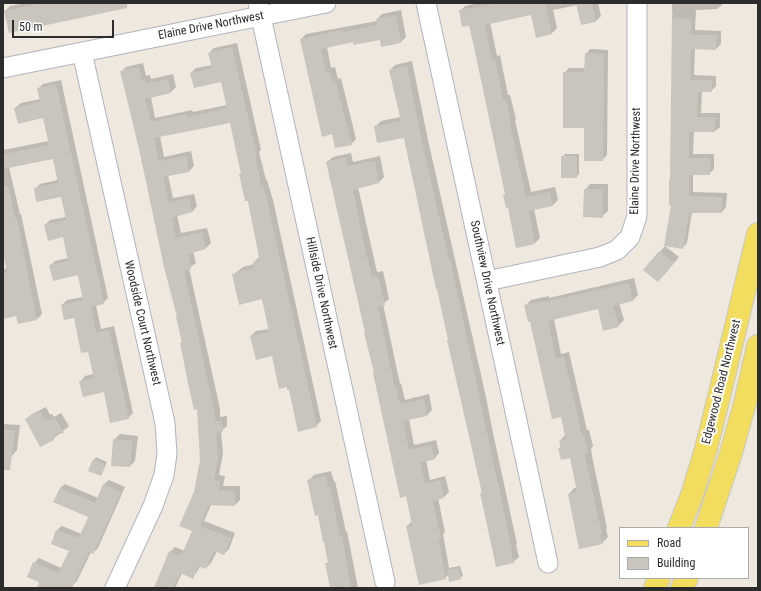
<!DOCTYPE html>
<html>
<head>
<meta charset="utf-8">
<style>
  body { margin:0 }
  #map { position:relative; width:761px; height:591px; overflow:hidden; background:#eee8de; font-family:"Roboto Condensed",sans-serif }
  canvas { display:block }
  .frame { position:absolute; inset:0; border:4px solid #2c2c2c; pointer-events:none }
  .legend { position:absolute; left:619px; top:527px; width:130px; height:52px; box-sizing:border-box; background:#fff; border:1px solid #ababab; margin:0; padding:5px 7px; list-style:none; font-size:12px; color:#2c2c2c }
  .legend li { display:flex; align-items:center; gap:8px; height:20px }
  .legend b { width:20px; border:1px solid #ababab }
  .scale { position:absolute; left:12px; top:20px; width:102px; height:18px; box-sizing:border-box; border:2px solid #2c2c2c; border-top:0; padding-left:5px; font-size:12px; line-height:14px; white-space:nowrap; color:#2c2c2c; -webkit-text-stroke:3px #fff; paint-order:stroke }
</style>
</head>
<body>
<div id="map">
<canvas width="761" height="591"></canvas>
<div class="frame"></div>
<ul class="legend">
<li><b style="height:5px;background:#f3dd5e"></b>Road</li>
<li><b style="height:11px;background:#c9c5bd"></b>Building</li>
</ul>
<div class="scale">50 m</div>
</div>
<script>
const c = document.querySelector('canvas').getContext('2d');
c.lineJoin = 'round';
function fillPath(path, color) {
  c.fillStyle = color;
  c.fill(path, 'evenodd');
}
function poly(rows) {
  const path = new Path2D();
  for (const r of rows) {
    path.moveTo(r[0], r[1]);
    for (let i = 2; i < r.length; i += 2) path.lineTo(r[i], r[i + 1]);
  }
  return path;
}
function trace(path, color, width, dash) {
  c.strokeStyle = color;
  c.lineWidth = width;
  c.lineCap = dash ? 'butt' : 'round';
  c.setLineDash(dash || []);
  c.stroke(path);
}
function drawText(font, color, halo, rows, align = 'center') {
  c.font = font + ' "Roboto Condensed",sans-serif';
  c.lineWidth = 4;
  c.setLineDash([]);
  c.textBaseline = 'middle';
  c.strokeStyle = halo;
  c.fillStyle = color;
  for (const [text, x, y, turn = 0] of rows) {
    c.save();
    c.translate(x, y);
    c.rotate((+turn || 0) * Math.PI / 180);
    c.textAlign = isNaN(turn) ? turn : align;
    if (halo) c.strokeText(text, 0, 0);
    c.fillText(text, 0, 0);
    c.restore();
  }
}
const shadow = poly([
  [25,3,134,3,125,5,5,11,10,6],
  [478,3,598,3,601,16,596,21,578,5,553,10,557,28,552,33,532,14,490,22,497,56,500,55,508,95,510,95,516,119,515,120,531,192,555,187,558,200,553,205,534,209,540,238,535,243,506,193,470,25,460,11,465,6],
  [672,3,722,3,722,5,717,9,696,10,695,30,721,31,721,44,716,49,695,49,694,75,716,76,716,86,711,91,702,91,701,113,720,113,720,127,715,131,694,131,693,154,714,154,714,169,709,174,693,174,693,192,727,193,726,207,722,212,692,212,687,243,682,248,673,204,671,178,673,59],
  [401,10,406,37,401,42,382,46,380,39,354,41,327,47,331,68,335,67,338,79,341,78,356,139,351,144,333,133,301,39,306,34,377,21,377,19,382,14],
  [237,43,261,150,259,152,266,180,267,180,273,200,321,421,316,426,290,388,273,355,251,336,256,331,269,329,262,298,234,274,243,267,255,264,254,262,259,257,248,200,240,175,242,173,230,122,160,136,164,157,191,151,194,166,189,171,168,175,173,198,194,194,197,206,192,212,177,215,181,233,207,228,211,243,206,248,193,251,196,263,189,268,220,409,220,417,227,416,227,426,221,431,223,453,219,475,225,476,223,486,240,486,240,500,235,505,211,505,204,521,235,533,229,549,224,554,217,551,211,563,206,568,200,566,197,572,192,577,182,573,175,588,154,588,170,552,175,547,185,551,194,531,195,492,201,460,198,408,181,343,183,341,178,316,121,72,126,67,143,63,146,76,150,75,151,79,173,74,176,87,171,92,151,97,155,118,192,110,193,112,227,105,222,80,191,73,196,68,212,65,209,53,214,48],
  [590,49,608,50,607,155,602,160,564,73,569,68,585,68,586,54],
  [412,61,428,140,486,397,493,433,517,544,516,545,519,557,513,562,481,493,482,492,404,137,375,127,381,121,401,117,390,70,395,65],
  [61,80,108,298,103,303,96,305,101,329,114,326,133,413,128,418,104,391,80,382,85,376,94,374,89,351,74,317,62,305,67,300,83,297,78,274,50,266,55,261,68,258,64,236,45,225,50,220,66,217,62,196,35,189,40,184,58,180,53,158,9,167,20,214,21,214,42,314,37,319,3,310,3,269,7,268,3,247,3,150,49,141,44,117,15,108,21,103,40,99,38,89,43,84],
  [351,153,353,162,380,156,384,177,379,182,358,187,377,272,383,271,389,299,383,304,400,384,401,383,405,400,429,394,432,410,427,415,409,419,414,445,436,440,439,453,434,459,426,460,430,480,445,476,449,492,444,497,438,498,445,532,443,534,449,568,460,566,463,576,460,578,449,574,445,578,407,526,412,521,407,495,375,373,327,162,333,157],
  [565,154,579,154,579,174,576,177,562,157],
  [590,184,608,184,608,211,602,216,585,190],
  [665,246,679,257,664,275,645,270],
  [634,278,638,295,633,300,619,303,624,320,618,326,599,308,554,319,561,354,569,352,587,430,589,430,593,446,591,449,592,456,607,528,606,529,608,537,602,543,580,548,569,494,574,488,577,488,570,456,559,449,561,446,560,441,565,435,561,415,526,305,531,300,549,296,549,298],
  [46,407,50,415,52,414,54,417,61,413,69,426,53,439,27,419,32,414],
  [3,424,20,425,17,450,12,456,3,455],
  [120,434,138,436,135,461,130,466,114,440],
  [96,457,107,462,100,475,94,460],
  [331,471,334,482,335,481,346,532,347,531,358,588,331,588,326,564,329,561,319,514,308,481,314,475],
  [109,480,125,487,98,548,93,553,91,552,77,581,72,586,55,588,34,563,39,558,61,568,70,550,57,530,62,526,82,534,90,516,60,488,65,484,98,498,104,484]
]);
const building = poly([
  [42,3,127,3,127,8,9,33,4,11],
  [501,3,545,3,552,34,536,38,531,15,485,25,492,60,495,60,503,100,506,99,511,125,510,125,526,197,550,192,553,206,529,211,535,244,516,248,508,208,506,208,503,195,505,194,474,47,469,26,462,27,459,10],
  [576,3,592,3,596,22,581,25],
  [396,15,401,43,381,47,380,40,353,45,353,42,321,49,326,73,330,72,333,83,336,83,352,145,335,148,332,134,322,137,300,39,342,30,343,32,377,25,376,19],
  [672,18,691,19,691,35,717,35,716,50,691,49,690,80,712,80,712,92,698,92,697,117,715,117,715,132,689,132,689,158,710,158,710,175,689,175,689,196,722,197,722,213,689,213,683,249,664,246,671,205,669,205,669,179,670,179],
  [232,47,257,156,255,156,261,185,263,185,268,205,317,427,298,432,289,390,287,390,287,387,279,389,272,356,256,360,250,336,269,332,262,299,239,305,232,274,237,273,237,272,254,268,253,262,260,261,248,201,245,201,239,174,241,174,230,123,154,138,159,161,186,156,189,172,163,177,169,203,189,198,192,212,172,218,176,238,202,232,206,249,188,254,191,269,184,271,215,415,215,421,222,421,223,432,216,433,218,459,214,480,220,481,219,490,235,491,235,506,209,505,200,526,231,538,224,555,214,551,206,569,198,566,193,579,180,573,173,588,154,588,169,551,179,556,180,554,182,554,192,531,179,526,194,492,200,460,197,409,194,410,188,383,180,343,182,343,176,317,177,317,164,267,137,139,120,71,139,67,142,81,145,80,146,84,168,79,171,93,145,99,151,122,187,114,188,117,227,108,221,82,194,88,190,73,212,68,208,53],
  [585,53,604,54,603,161,584,161,584,128,563,128,563,72,584,72],
  [407,66,423,146,449,260,450,259,512,550,511,551,514,563,496,567,480,493,482,493,447,340,448,340,437,289,436,289,404,138,377,143,374,126,401,121,389,70],
  [56,84,104,304,91,307,96,333,109,330,129,419,110,423,104,392,83,397,79,381,94,378,88,352,81,353,74,318,64,320,61,305,83,300,78,275,53,281,49,265,68,261,63,237,48,241,44,225,66,220,61,197,36,202,34,188,58,183,53,159,3,169,3,154,49,145,43,118,18,124,14,108,40,102,37,88],
  [561,156,577,156,577,178,561,178],
  [346,157,348,166,375,161,379,183,353,190,363,241,372,277,378,276,385,305,378,307,395,388,396,388,400,404,424,399,427,416,403,421,409,450,431,445,435,459,420,463,425,484,440,480,444,498,433,501,441,538,438,538,446,579,419,585,406,526,412,525,406,496,400,498,373,373,374,373,364,333,365,333,362,319,326,162],
  [8,186,15,218,17,218,37,320,18,324,16,316,3,319,3,273,7,272,3,253,3,187],
  [584,189,603,189,603,218,583,217],
  [659,251,674,263,658,282,643,270],
  [629,283,633,301,613,306,619,327,603,331,598,309,548,321,556,358,564,357,582,435,584,435,588,453,585,453,586,462,602,534,600,535,603,544,579,549,568,494,577,492,570,458,561,460,558,448,561,448,559,441,566,439,561,417,552,419,530,322,528,322,524,305,544,301,544,302],
  [40,411,44,420,46,419,48,421,55,418,64,433,54,435,54,440,40,447,25,419],
  [3,429,15,431,10,470,3,470],
  [113,439,132,441,130,467,111,466],
  [93,459,106,465,101,476,88,471],
  [326,476,328,487,330,486,340,537,342,536,351,588,330,588,325,563,328,563,324,542,323,542,318,515,315,516,307,480],
  [103,484,121,492,93,554,89,552,72,588,37,588,39,582,27,577,33,562,58,573,69,551,51,544,56,530,79,538,88,517,53,502,60,488,95,503],
  [458,568,461,579,449,582,447,570]
]);
const minor = poly([
  [258,3,385,582],
  [426,3,548,563],
  [82,52,165,423,167,454,164,475,153,506,115,588],
  [3,68,326,3],
  [487,281,600,257,617,250,630,237,637,216,637,3]
]);
const major = poly([
  [679,528,692,495,706,449,718,401,758,234],
  [706,528,731,453,745,403,758,346],
  [655,588,659,578],
  [682,588,687,578]
]);
const streetNames = [
  ["Elaine Drive Northwest",211,26,-11],
  ["Elaine Drive Northwest",636,161,-89],
  ["Southview Drive Northwest",487,283,78],
  ["Hillside Drive Northwest",321,293,78],
  ["Woodside Court Northwest",142,323,77],
  ["Edgewood Road Northwest",722,382,-76]
];
fillPath(shadow, '#0003');
fillPath(building, '#c9c5bd');
trace(minor, '#b2b3bf', 21);
trace(major, '#c8c8c8', 24);
trace(minor, '#fff', 19);
trace(major, '#f3dd5e', 22);
drawText('12px', '#2c2c2c', '#fff', streetNames);
</script>
</body>
</html>
